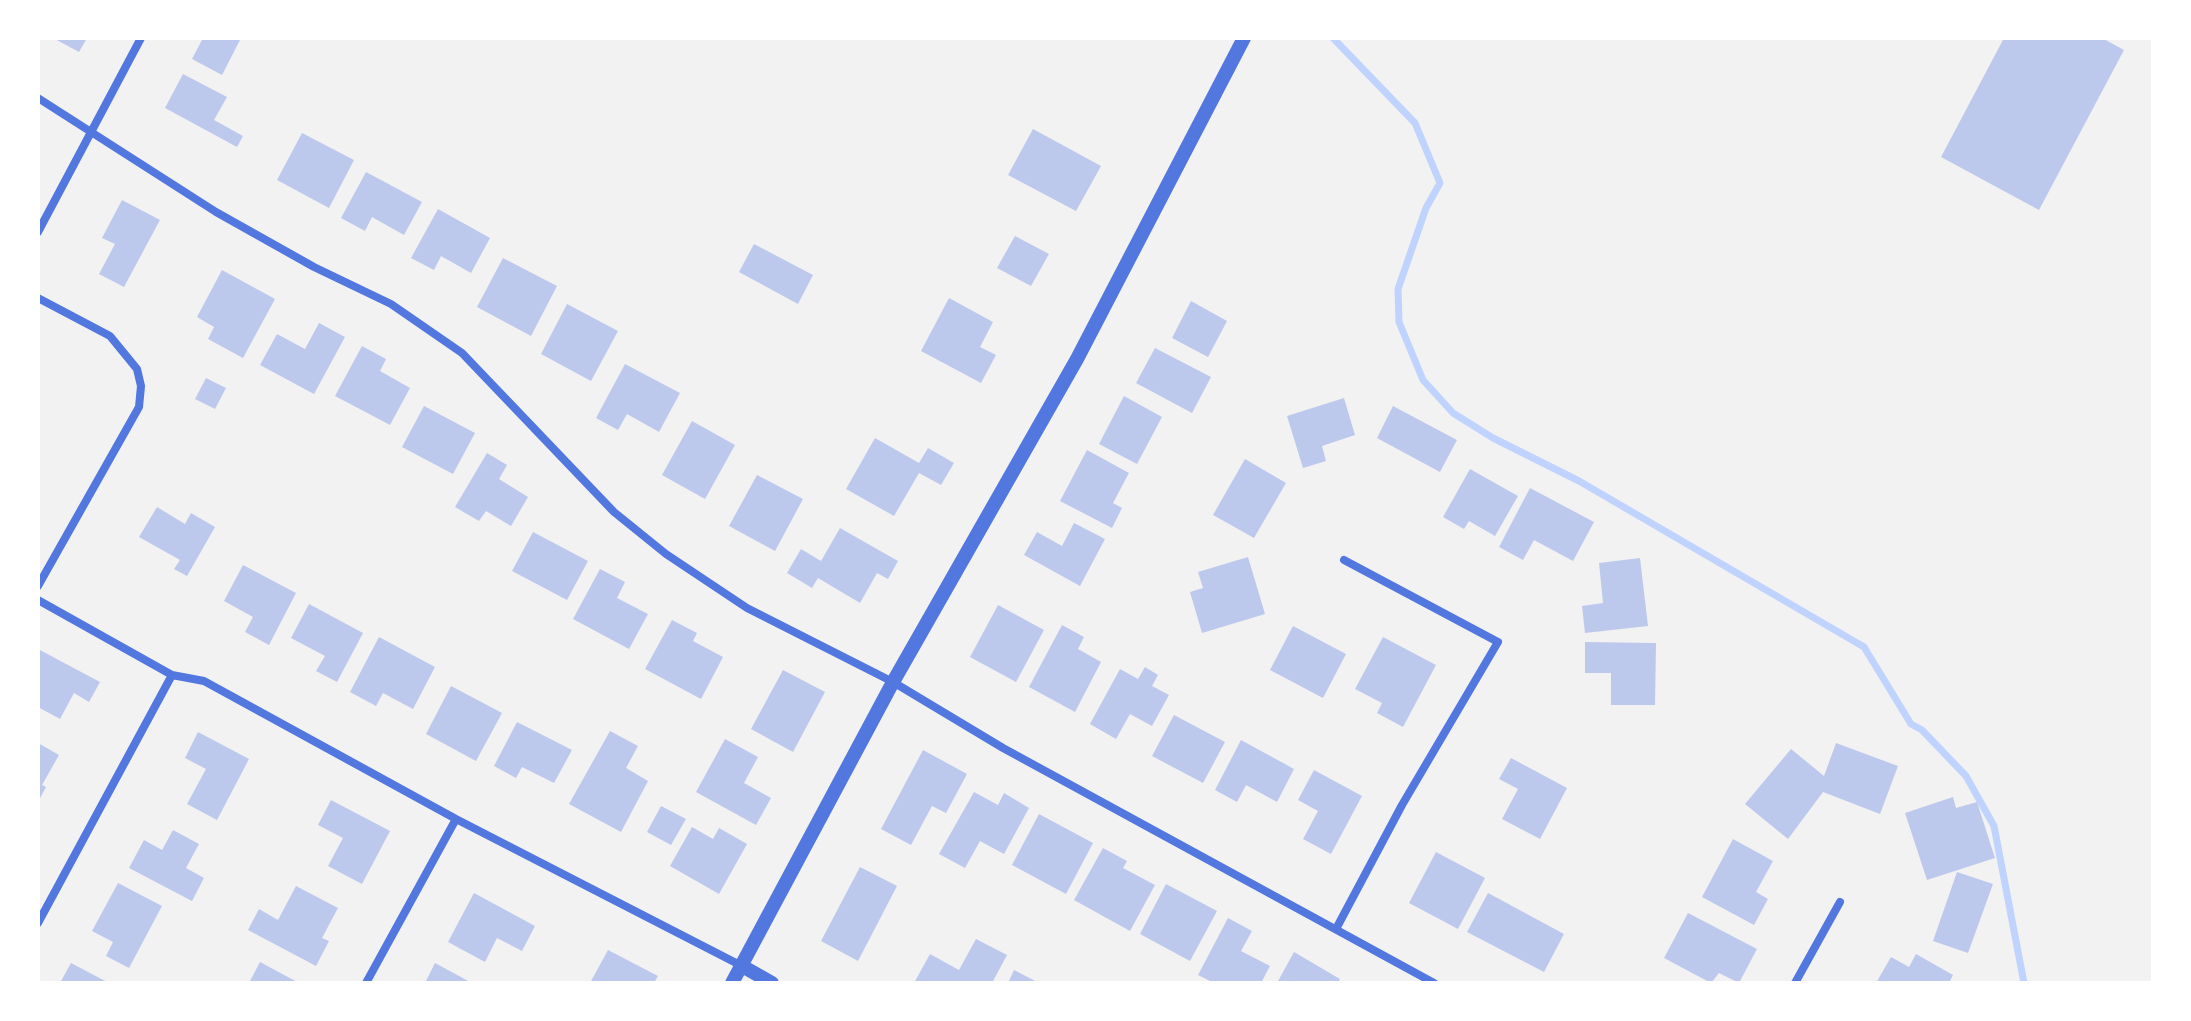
<!DOCTYPE html>
<html>
<head>
<meta charset="utf-8">
<style>
  body { margin:0 }
  #map { position:relative; width:2191px; height:1021px; overflow:hidden; background:#f2f2f2; font-family:"Public Sans",sans-serif }
  canvas { display:block }
  .frame { position:absolute; inset:0; border:40px solid #fff; pointer-events:none }
</style>
</head>
<body>
<div id="map">
<canvas width="2191" height="1021"></canvas>
<div class="frame"></div>
</div>
<script>
const c = document.querySelector('canvas').getContext('2d');
c.lineJoin = 'round';
function poly(rows) {
  const path = new Path2D();
  for (const r of rows) {
    path.moveTo(r[0], r[1]);
    for (let i = 2; i < r.length; i += 2) path.lineTo(r[i], r[i + 1]);
  }
  return path;
}
function trace(path, color, width, dash) {
  c.strokeStyle = color;
  c.lineWidth = width;
  c.lineCap = dash ? 'butt' : 'round';
  c.setLineDash(dash || []);
  c.stroke(path);
}
function fillPath(path, color) {
  c.fillStyle = color;
  c.fill(path, 'evenodd');
}
const stream = poly([
  [1333,38,1415,123,1440,183,1426,208,1398,289,1399,322,1423,380,1453,413,1493,438,1579,481,1864,647,1911,724,1922,730,1966,776,1994,826,2024,983]
]);
const building = poly([
  [53,38,87,38,79,52],
  [203,38,241,38,222,75,192,59],
  [2004,38,2102,38,2124,50,2039,210,1941,157],
  [183,74,227,97,214,120,243,136,237,147,165,108],
  [1033,129,1101,166,1076,211,1008,175],
  [302,133,354,160,329,208,277,180],
  [366,172,422,202,404,235,372,217,365,231,341,218],
  [122,200,160,220,124,287,99,274,115,244,102,238],
  [438,209,490,238,471,273,441,256,434,270,411,258],
  [1015,236,1049,254,1031,286,997,268],
  [754,244,813,275,798,304,739,272],
  [503,258,557,286,531,336,477,307],
  [222,270,275,299,243,358,208,339,214,327,197,317],
  [949,298,993,322,980,347,996,355,981,383,921,351],
  [1191,301,1227,321,1208,357,1172,338],
  [567,304,618,331,591,381,541,354],
  [319,323,345,337,314,394,260,365,277,334,305,349],
  [362,346,386,359,380,371,410,388,390,425,335,396],
  [1155,348,1211,377,1192,413,1136,383],
  [625,364,680,393,659,432,627,414,618,430,596,418],
  [206,378,226,388,215,409,195,399],
  [1124,396,1162,417,1137,464,1099,444],
  [1344,398,1355,435,1322,446,1326,461,1303,468,1287,416],
  [424,406,475,433,453,474,402,447],
  [1393,406,1457,440,1440,472,1377,438],
  [692,421,735,445,705,499,662,475],
  [875,438,919,463,928,448,954,463,941,485,919,473,894,516,846,489],
  [1087,450,1129,473,1113,503,1122,508,1112,528,1060,501],
  [487,453,507,465,499,479,528,497,511,526,486,511,479,521,455,507],
  [1245,459,1286,483,1254,538,1213,515],
  [1470,469,1518,496,1495,536,1469,521,1464,529,1443,517],
  [757,475,803,499,775,551,729,526],
  [1530,488,1594,522,1573,561,1534,540,1523,560,1499,547],
  [157,507,185,524,191,513,215,527,187,576,174,569,180,560,139,537],
  [1074,523,1105,539,1080,586,1024,555,1037,532,1062,546],
  [840,528,898,561,888,579,877,573,860,603,818,578,812,588,787,573,801,549,821,561],
  [533,532,588,561,567,600,512,571],
  [1248,557,1265,614,1202,633,1190,592,1203,588,1198,572],
  [1640,558,1648,626,1585,633,1582,606,1603,603,1599,563],
  [243,565,296,593,269,645,245,632,253,617,224,601],
  [600,569,625,582,617,598,648,614,629,649,573,619],
  [309,604,363,633,337,682,316,671,325,656,291,638],
  [998,605,1044,630,1016,682,970,657],
  [672,620,697,633,693,641,723,657,701,699,645,669],
  [1062,625,1084,637,1078,649,1101,662,1075,712,1029,687],
  [1293,626,1346,654,1323,698,1270,670],
  [379,637,435,667,413,709,383,693,376,706,350,692],
  [1383,637,1436,665,1403,727,1377,713,1382,703,1355,689],
  [1585,642,1656,643,1655,705,1611,705,1611,673,1585,673],
  [38,649,100,682,89,702,74,693,60,719,38,707],
  [1145,667,1158,675,1152,686,1169,695,1152,726,1130,714,1116,739,1090,724,1120,669,1138,679],
  [783,670,825,692,793,752,751,729],
  [451,686,502,713,476,761,426,734],
  [1174,715,1225,742,1203,783,1152,756],
  [517,722,572,750,554,783,522,767,516,778,494,766],
  [610,731,638,746,626,768,648,781,621,832,569,804],
  [198,732,249,759,217,820,187,804,206,769,185,758],
  [725,739,758,757,744,783,771,798,756,825,696,792],
  [1241,740,1294,769,1277,802,1246,785,1237,802,1215,790],
  [38,743,59,755,42,785,46,787,38,802],
  [1836,743,1898,766,1880,814,1823,792,1788,839,1745,804,1791,749,1824,776],
  [923,750,967,774,946,813,932,806,911,845,881,829],
  [1511,758,1567,788,1540,839,1502,819,1518,789,1499,779],
  [1314,770,1362,796,1331,854,1303,839,1318,811,1298,800],
  [974,792,998,805,1004,793,1029,808,1004,854,980,841,965,868,939,854],
  [1953,797,1956,808,1977,802,1995,858,1927,880,1905,813],
  [331,800,390,831,362,884,328,866,343,838,318,825],
  [661,806,686,819,671,845,647,832],
  [1039,814,1093,843,1066,894,1012,865],
  [692,827,713,839,719,828,747,844,719,894,670,866],
  [173,830,199,844,186,868,204,878,192,901,129,868,144,840,162,850],
  [1733,839,1773,861,1756,892,1768,899,1754,925,1702,897],
  [1103,848,1127,861,1123,868,1155,885,1130,931,1074,900],
  [1436,852,1485,878,1458,929,1409,903],
  [860,867,897,886,858,961,821,941],
  [1957,872,1993,884,1968,953,1933,941],
  [118,883,162,906,129,968,106,956,113,942,92,931],
  [1166,884,1217,911,1190,961,1140,934],
  [296,886,338,908,322,938,329,941,316,966,248,930,259,909,278,920],
  [474,893,535,926,522,951,497,938,485,962,448,942],
  [1488,893,1564,934,1544,972,1467,932],
  [1688,913,1757,949,1739,983,1719,973,1711,983,1664,958],
  [1228,918,1252,931,1241,951,1270,966,1261,983,1214,983,1198,975],
  [976,939,1007,955,992,983,914,983,930,954,959,970],
  [608,950,658,976,654,983,590,983],
  [1294,952,1340,979,1338,983,1277,983],
  [1916,954,1953,975,1949,983,1876,983,1891,957,1909,967],
  [260,962,299,983,249,983],
  [71,963,109,983,60,983],
  [435,963,472,983,425,983],
  [1014,970,1039,983,1008,983]
]);
const minor = poly([
  [38,98,216,212,314,267,391,304,462,353,614,512,666,554,747,608,893,682,1003,748,1434,983],
  [38,232,141,38],
  [38,298,110,336,137,369,141,386,139,407,38,586],
  [38,600,172,675,204,681,456,819,742,966],
  [38,923,172,675],
  [1336,929,1402,805,1498,642,1344,560],
  [366,983,456,819],
  [1795,983,1840,902]
]);
const tertiary = poly([
  [742,966,772,983],
  [732,983,893,682,1077,359,1244,38]
]);
trace(stream, '#bfd3fe', 7);
fillPath(building, '#bdc9ec');
trace(minor, '#5277de', 8);
trace(tertiary, '#5277de', 14);
</script>
</body>
</html>
